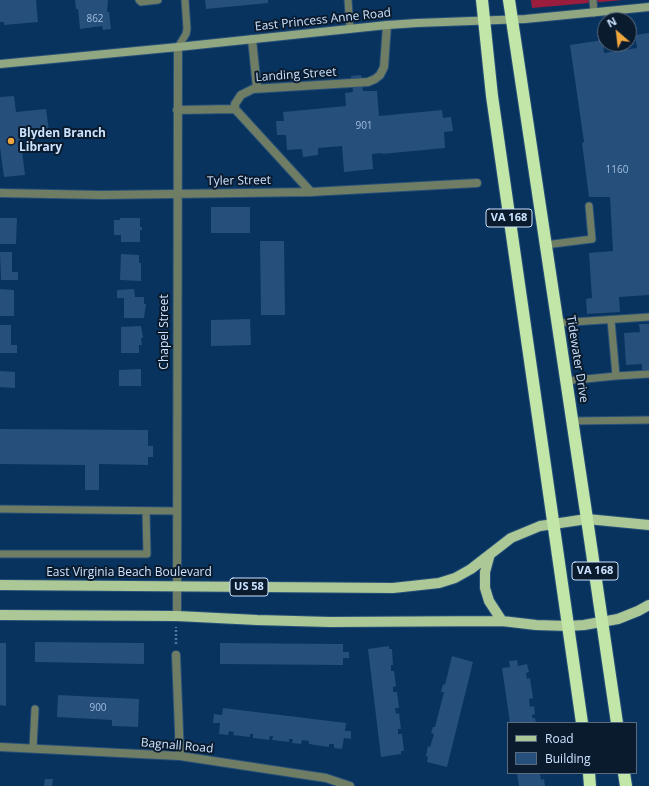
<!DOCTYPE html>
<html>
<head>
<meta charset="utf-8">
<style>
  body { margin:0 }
  #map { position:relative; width:649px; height:786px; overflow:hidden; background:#07335e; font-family:"Open Sans",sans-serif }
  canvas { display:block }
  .legend { position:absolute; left:507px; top:722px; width:130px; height:52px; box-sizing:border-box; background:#0a1b2e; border:1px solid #586b81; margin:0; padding:5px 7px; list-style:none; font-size:12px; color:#cce3fe }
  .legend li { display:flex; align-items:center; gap:8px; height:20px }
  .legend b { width:20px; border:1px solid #586b81 }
  .north { position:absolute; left:597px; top:12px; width:40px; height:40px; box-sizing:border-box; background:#0a1b2e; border:1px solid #586b81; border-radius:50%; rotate:332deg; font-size:11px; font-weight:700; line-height:16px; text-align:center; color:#cce3fe }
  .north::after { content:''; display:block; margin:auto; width:14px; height:18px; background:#efa73e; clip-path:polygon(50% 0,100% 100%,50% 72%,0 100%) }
</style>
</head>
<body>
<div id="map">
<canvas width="649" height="786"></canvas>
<ul class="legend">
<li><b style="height:5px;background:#abc896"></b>Road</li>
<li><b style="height:11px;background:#264f7c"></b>Building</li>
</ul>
<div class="north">N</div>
</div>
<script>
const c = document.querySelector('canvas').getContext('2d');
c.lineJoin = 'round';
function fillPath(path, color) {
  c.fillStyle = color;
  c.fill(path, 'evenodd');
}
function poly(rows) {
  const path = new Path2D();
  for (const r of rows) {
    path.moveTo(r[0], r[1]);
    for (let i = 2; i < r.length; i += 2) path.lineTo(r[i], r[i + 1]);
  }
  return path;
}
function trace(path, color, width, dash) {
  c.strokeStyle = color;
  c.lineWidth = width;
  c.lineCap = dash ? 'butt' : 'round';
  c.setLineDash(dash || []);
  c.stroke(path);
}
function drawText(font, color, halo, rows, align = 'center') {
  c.font = font + ' "Open Sans",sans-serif';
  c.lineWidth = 4;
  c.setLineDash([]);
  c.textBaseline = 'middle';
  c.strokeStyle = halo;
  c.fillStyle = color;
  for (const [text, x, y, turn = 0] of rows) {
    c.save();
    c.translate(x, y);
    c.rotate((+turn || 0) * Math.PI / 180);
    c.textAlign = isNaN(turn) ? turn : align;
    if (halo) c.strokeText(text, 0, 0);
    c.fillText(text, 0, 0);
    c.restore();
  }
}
const green = poly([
  [531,0,623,0,532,8]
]);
const building = poly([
  [0,0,36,0,38,22,4,25,4,22,0,22],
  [75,0,108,0,107,12,109,12,111,29,103,30,102,26,80,29,78,9,76,9],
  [205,0,268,0,268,3,206,9],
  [649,33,649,295,619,297,620,312,587,314,586,299,592,298,589,253,613,251,610,197,589,197,582,143,584,142,570,45,603,40,604,53,637,48,635,35],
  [361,75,363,91,377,91,379,116,442,110,443,118,451,117,453,131,444,132,445,148,382,154,382,153,372,154,373,169,344,172,342,146,318,148,318,155,303,157,302,149,287,150,286,135,277,135,276,121,284,121,283,112,346,106,345,93,353,92,351,76],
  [14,96,16,112,46,109,49,131,20,134,25,175,4,177,0,147,0,97],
  [211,207,250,207,250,233,211,233],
  [0,218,17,218,16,244,0,244],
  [120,218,140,218,140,227,142,227,142,230,140,230,140,242,121,242,121,235,114,235,114,220,120,220],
  [260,241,284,241,285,315,261,315],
  [0,252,12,252,12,272,18,272,18,280,1,280],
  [121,254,139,255,139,263,141,263,141,281,120,280],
  [0,289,14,290,14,316,0,316],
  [134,289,135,297,144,297,144,304,146,304,144,318,124,318,124,298,117,298,117,290],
  [250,319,251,345,211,346,211,320],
  [639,324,649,324,649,370,642,370,642,364,626,365,624,333,640,332],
  [0,325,11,325,11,345,17,345,17,353,0,353],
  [141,326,143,338,141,338,142,345,139,345,139,353,121,353,121,327],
  [141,369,141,386,119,386,119,370],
  [0,371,15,372,15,388,0,387],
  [0,429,148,430,148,446,153,446,153,457,148,457,148,465,99,464,99,490,85,490,85,465,0,464],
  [35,642,144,643,144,664,35,662],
  [0,643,6,643,6,706,0,705],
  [220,643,343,644,343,652,349,652,349,658,343,658,343,665,220,664],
  [389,646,389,649,392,649,393,665,391,665,391,671,394,671,396,686,393,687,393,692,397,692,399,708,395,708,396,714,399,713,401,729,398,729,398,734,402,734,404,751,401,751,401,754,381,757,368,649],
  [452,656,473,662,447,767,427,762,428,757,426,756,428,746,430,747,434,734,431,733,433,727,435,727,444,692,441,692,443,684,445,685],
  [517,660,518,666,527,664,529,672,526,673,527,679,530,678,533,698,529,699,530,707,534,706,535,714,532,715,532,718,535,718,536,723,510,723,502,668,510,667,509,661],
  [58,695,139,699,138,727,112,726,112,720,57,717],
  [223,708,346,723,345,731,351,731,351,739,344,738,342,749,334,748,334,744,329,744,329,747,309,744,309,741,302,740,301,744,292,743,293,739,289,739,289,742,272,740,273,736,270,736,269,740,253,738,253,734,250,734,250,737,233,735,234,732,229,731,228,735,219,734,220,723,213,723,214,714,222,715],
  [517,773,540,773,541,780,544,779,545,786,519,786],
  [45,779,53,779,52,786,44,786]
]);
const path = poly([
  [176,644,176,627]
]);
const lane = poly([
  [139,0,141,2,158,0],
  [348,0,350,29],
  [593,0,594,13],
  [178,47,186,34,187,29,185,0],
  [545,245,592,239,589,206],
  [611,320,616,376],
  [557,323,649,317],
  [566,381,616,376,649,374],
  [572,421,649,420],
  [0,509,176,511],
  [0,554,147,554,146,511],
  [33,748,35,709]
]);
const street = poly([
  [252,39,257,88],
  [177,110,235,109],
  [311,192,235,109,235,104,241,95,253,89,368,82,375,79,380,75,384,67,387,25],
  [0,193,102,195,311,192,477,183],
  [177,616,178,47],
  [176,655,180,756],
  [0,747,180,756,326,778,350,786]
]);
const secondary = poly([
  [0,64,178,47,387,25,417,23,525,19,649,7]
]);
const primary = poly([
  [490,554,485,572,485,588,489,601,502,621],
  [0,585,393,588,439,583,455,578,471,569,511,538,540,526,587,519,649,525],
  [0,615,177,616,257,620,330,622,502,621,536,625,568,626,584,625,618,619,638,611,649,605]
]);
const highway = poly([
  [482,0,492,96,582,723],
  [509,0,587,519,617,723],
  [589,773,590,786],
  [624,773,626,786]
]);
const markers = [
  [11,141,4,"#efa73e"]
];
const numberNames = [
  ["862",95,19],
  ["901",364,126],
  ["1160",617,170],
  ["900",98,708]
];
const shields = [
  [509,218,46],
  [595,571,46],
  [249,587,38]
];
const shieldNames = [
  ["VA 168",509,218],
  ["VA 168",595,571],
  ["US 58",249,587]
];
const streetNames = [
  ["East Princess Anne Road",323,20,-6],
  ["Landing Street",296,75,-4],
  ["Tyler Street",239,181,-1],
  ["Chapel Street",165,332,-90],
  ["Tidewater Drive",577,359,81],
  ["East Virginia Beach Boulevard",129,573],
  ["Bagnall Road",177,746,5]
];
const poiNames = [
  ["Blyden Branch",19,134],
  ["Library",19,148]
];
fillPath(green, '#9b1d3e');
fillPath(building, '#264f7c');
trace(lane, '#274f78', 9);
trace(street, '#274f78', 10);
trace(secondary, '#274f78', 10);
trace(primary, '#274f78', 12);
trace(highway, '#274f78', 14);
trace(path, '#52769b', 2.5, [2, 2]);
trace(lane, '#6f7d65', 7);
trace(street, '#6f7d65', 8);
trace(secondary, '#91a781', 8);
trace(primary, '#abc896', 10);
trace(highway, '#c2e5a8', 12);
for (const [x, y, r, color] of markers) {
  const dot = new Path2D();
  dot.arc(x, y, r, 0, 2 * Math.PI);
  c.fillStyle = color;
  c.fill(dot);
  trace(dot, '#0a1b2e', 1.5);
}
drawText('10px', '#a2bede', null, numberNames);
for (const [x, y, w] of shields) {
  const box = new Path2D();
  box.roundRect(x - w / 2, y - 9, w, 18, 3);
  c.fillStyle = '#0a1b2e';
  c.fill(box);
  trace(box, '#cce3fe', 1);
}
drawText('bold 11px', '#cce3fe', null, shieldNames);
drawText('12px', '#cce3fe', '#0a1b2e', streetNames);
drawText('bold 12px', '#cce3fe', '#0a1b2e', poiNames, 'left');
</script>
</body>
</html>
